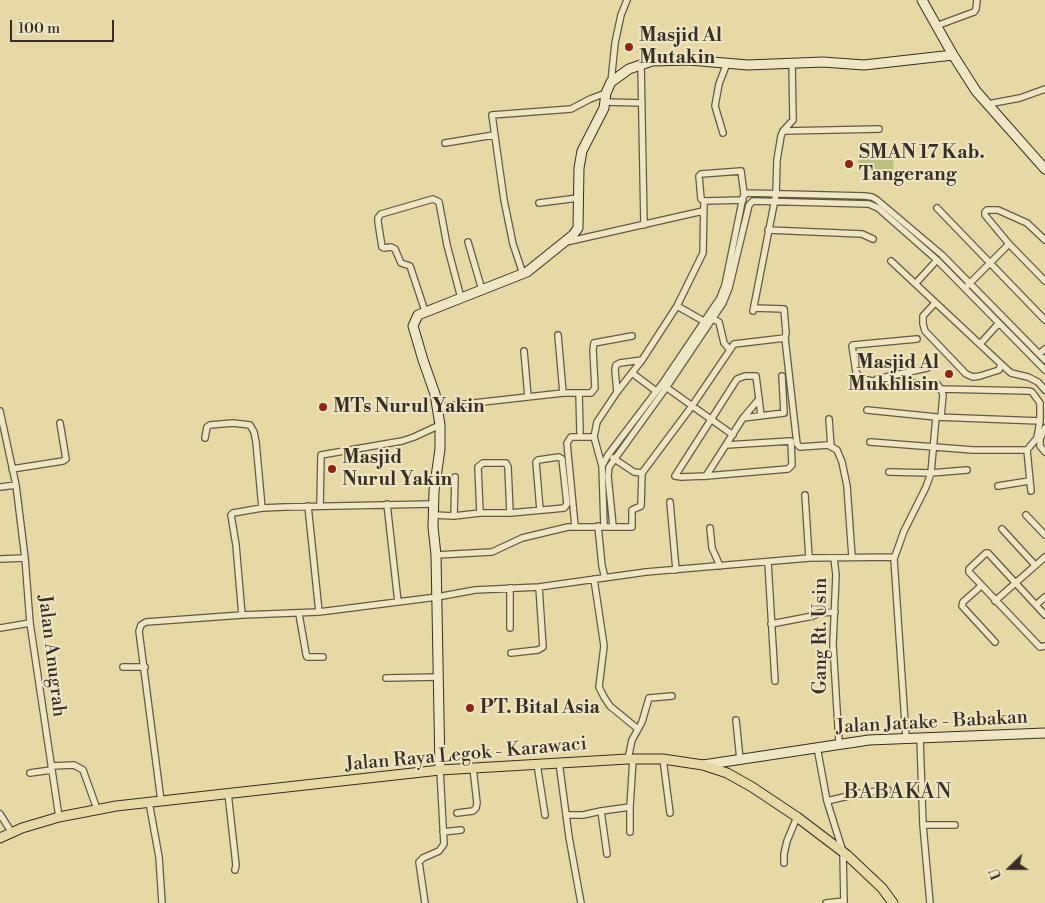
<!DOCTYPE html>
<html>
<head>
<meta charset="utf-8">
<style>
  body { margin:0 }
  #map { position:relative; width:1045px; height:903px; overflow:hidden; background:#e7d9a5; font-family:"Libre Bodoni",serif }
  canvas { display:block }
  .north { position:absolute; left:985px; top:843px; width:50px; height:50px; -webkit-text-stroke:4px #efe6c4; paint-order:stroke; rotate:248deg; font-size:14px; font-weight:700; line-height:20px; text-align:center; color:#382e25 }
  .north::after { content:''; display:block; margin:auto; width:18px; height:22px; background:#382e25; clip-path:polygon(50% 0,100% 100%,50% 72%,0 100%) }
  .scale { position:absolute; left:10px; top:20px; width:104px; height:22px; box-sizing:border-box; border:2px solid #382e25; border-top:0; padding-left:6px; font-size:15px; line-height:18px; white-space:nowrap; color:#382e25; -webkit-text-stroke:4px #efe6c4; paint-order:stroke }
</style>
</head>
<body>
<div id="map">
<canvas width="1045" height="903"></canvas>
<div class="north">U</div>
<div class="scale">100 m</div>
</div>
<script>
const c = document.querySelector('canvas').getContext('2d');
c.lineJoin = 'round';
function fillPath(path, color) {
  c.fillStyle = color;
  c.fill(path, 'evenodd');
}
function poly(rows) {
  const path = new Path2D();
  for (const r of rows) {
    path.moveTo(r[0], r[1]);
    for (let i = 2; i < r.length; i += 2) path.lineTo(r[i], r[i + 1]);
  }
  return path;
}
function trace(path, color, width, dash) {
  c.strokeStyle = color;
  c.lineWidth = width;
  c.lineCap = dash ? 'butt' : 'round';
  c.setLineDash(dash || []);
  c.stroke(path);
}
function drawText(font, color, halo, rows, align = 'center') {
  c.font = font + ' "Libre Bodoni",serif';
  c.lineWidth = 4;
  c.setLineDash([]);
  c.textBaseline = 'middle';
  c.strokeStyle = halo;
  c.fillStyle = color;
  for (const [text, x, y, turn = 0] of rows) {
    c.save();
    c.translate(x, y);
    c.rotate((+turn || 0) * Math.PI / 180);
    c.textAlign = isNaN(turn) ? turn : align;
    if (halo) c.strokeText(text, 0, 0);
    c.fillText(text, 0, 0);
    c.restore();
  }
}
const green = poly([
  [858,154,894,156,893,172,858,170]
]);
const street = poly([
  [936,26,974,12,976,9,977,0],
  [641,64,644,225],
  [611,82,615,43,621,15,627,0],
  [605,102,642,103],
  [988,104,1020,98,1045,89],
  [783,131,879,129],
  [723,133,715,106,719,84,727,63],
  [445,143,494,135],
  [704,201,743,200],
  [539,203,578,198],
  [937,208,1045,320],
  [768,230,862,234,873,239],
  [1045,240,1027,223,998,210,987,210,985,212,985,215,1009,244,1045,281],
  [468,242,482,290],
  [566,242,703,211],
  [891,261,1001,364,999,370,980,376,973,377,966,374,925,331,923,324,923,316,935,303],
  [523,274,513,244,504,200,492,115,571,109,590,99,606,93],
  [916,283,937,260],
  [968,285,1009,244],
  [677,306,707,323],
  [754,308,784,309,786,333,785,338,797,444,800,447,828,445,837,450,842,462,847,486,852,557],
  [425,311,410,266,401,263,395,249,391,247,384,248,382,247,378,222,378,218,381,214,433,199,439,202,447,245,461,298],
  [753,311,776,194,777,160,781,136,783,131,793,120,792,62],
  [713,319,719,322,724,343,730,350],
  [558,335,563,393,579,393,580,432],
  [917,339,853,345,852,346,856,372,861,379,873,381,937,384,941,389,943,395,941,417],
  [980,344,999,323],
  [524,351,528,397],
  [1039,354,1045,349],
  [1001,364,1011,373,1028,377,1038,382,1045,390],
  [632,373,656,391],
  [877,379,927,368],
  [663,385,733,435],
  [941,389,1029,391,1032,392,1040,403,1040,421],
  [617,392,615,370,616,365,620,363,642,360],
  [579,393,591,393,595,388,593,350,594,343,632,336],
  [438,407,563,393],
  [867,410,936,417,1040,421,1037,438,1027,450,1031,491],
  [0,411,16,485,25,558,30,623,59,817],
  [743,418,784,413,782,376],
  [829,419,831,446],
  [1045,428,1040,439,1040,446,1045,452],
  [205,438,207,427,210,425,233,423,250,425,254,432,256,442,262,508],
  [870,442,973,450,1027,450],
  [726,445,791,441,792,465,788,469,706,476,681,477,675,476,737,379,745,376,756,376,761,415],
  [613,458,634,472,642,473],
  [602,466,594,437,597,422,617,392,642,360,677,306,703,253,704,201,701,199,699,176,701,174,741,171,744,194],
  [12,469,63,461,66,459,60,423],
  [889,472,931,473,967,470],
  [706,476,743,418,759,399],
  [998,486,1029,481],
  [0,487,16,485],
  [805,495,809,558],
  [670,502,676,570],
  [387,504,398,602],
  [308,506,319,612],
  [320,506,321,455,402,441,414,437,440,425],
  [480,513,478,467,483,463,506,463,508,467,510,513],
  [433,515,454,516,480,513,510,513,554,509,564,508,567,504,562,459,559,457,538,460,536,462,540,510],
  [1026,515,1045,535],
  [454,516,455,477],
  [575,526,567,443,571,437,594,437],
  [598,526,602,566,605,578],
  [604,526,602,466,608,455,662,384,720,298,725,285,743,197,746,193,865,196,872,197,877,200,942,255,1045,360],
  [613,526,608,476,609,467,666,388,723,303,729,288,749,205,753,201,869,204,878,208,937,260,1045,370],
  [710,528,712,548,720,566],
  [1002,529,1035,565],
  [436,555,492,552,522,538,568,527,632,527,632,510,641,506,642,473,692,406,734,344,785,338],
  [834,558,836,575,833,644,839,743],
  [0,559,25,558],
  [768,562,775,681],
  [594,579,604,646,599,687,604,697,610,706,638,729],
  [981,586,963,602,962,606,995,642],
  [510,588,510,628],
  [995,601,1045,557],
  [1036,605,1045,597],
  [299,614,306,654,307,657,323,657],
  [242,615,236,545,231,515,233,513,262,508,285,507,433,504],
  [1045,615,988,553,986,553,969,569,969,572,1040,647,1045,646],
  [771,624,813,616,819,613,835,612],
  [0,628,30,623],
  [511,653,538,650,543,647,539,587],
  [123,667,145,667],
  [386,678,439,677],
  [736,720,740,760],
  [906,738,894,559,904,531,926,487,931,473,936,417],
  [920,738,923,825,930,903],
  [817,747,827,801,843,852,844,903],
  [628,759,632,740,642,722,649,698,672,696],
  [663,759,670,813],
  [559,762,569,837,581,903],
  [537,764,545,815],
  [51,766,74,765,83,770,97,809],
  [30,773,51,770],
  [228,793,236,865,235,870],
  [161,801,139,631,141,625,146,622,242,615,319,612,437,597,475,590,539,587,646,572,809,558,894,557],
  [827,801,861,793,888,790],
  [149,802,159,857,162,903],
  [457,813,473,811,476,808,477,803,473,768],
  [0,814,12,833],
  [567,815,583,815,601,811],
  [923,825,955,825],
  [443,832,461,830],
  [630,832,630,807,633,759],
  [607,854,601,811,630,807],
  [784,863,784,854,787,841,797,817],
  [425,903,419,862,423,858,439,851,444,844,440,770],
  [826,903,844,901]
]);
const secondary = poly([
  [922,0,953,55,976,91,1045,169],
  [703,765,869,740,1045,733],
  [440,770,436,555,433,527,434,491,440,449,440,425,435,394,423,360,413,326,418,315,527,272,573,235,578,228,579,168,582,151,604,108,606,93,611,82,629,69,652,61,689,60,748,65,823,62,864,65,953,55]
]);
const primary = poly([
  [0,838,22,828,59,817,116,806,440,770,628,759,663,759,703,765,727,773,752,787,797,817,847,855,882,888,893,903]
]);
const markers = [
  [629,47,5,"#8f2418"],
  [849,164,5,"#8f2418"],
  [949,374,5,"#8f2418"],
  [323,407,5,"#8f2418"],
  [332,469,5,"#8f2418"],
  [470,708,5,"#8f2418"]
];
const poiNames = [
  ["Masjid Al",639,36],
  ["Mutakin",639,58],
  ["SMAN 17 Kab.",859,153],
  ["Tangerang",859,175],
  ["Masjid Al",939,363,"right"],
  ["Mukhlisin",939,385,"right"],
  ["MTs Nurul Yakin",333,407],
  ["Masjid",342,458],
  ["Nurul Yakin",342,480],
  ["PT. Bital Asia",480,708]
];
const streetNames = [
  ["Gang Rt. Usin",821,636,-90],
  ["Jalan Anugrah",51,656,83],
  ["Jalan Jatake - Babakan",932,723,-3],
  ["Jalan Raya Legok - Karawaci",466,755,-5]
];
const quarterNames = [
  ["BABAKAN",898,793]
];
fillPath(green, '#bcbe82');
trace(street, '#645945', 8);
trace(secondary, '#382e25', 11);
trace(primary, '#382e25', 11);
trace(street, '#efe6c4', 5.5);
trace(secondary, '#efe6c4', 9);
trace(primary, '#e7d9a5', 9);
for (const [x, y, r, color] of markers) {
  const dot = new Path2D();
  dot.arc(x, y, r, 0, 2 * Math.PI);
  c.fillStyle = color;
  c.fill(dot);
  trace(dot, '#efe6c4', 2);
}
drawText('bold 19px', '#382e25', '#efe6c4', poiNames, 'left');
drawText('19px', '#382e25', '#efe6c4', streetNames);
c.letterSpacing = '1px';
drawText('21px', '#382e25', '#efe6c4', quarterNames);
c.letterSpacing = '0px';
</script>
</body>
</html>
